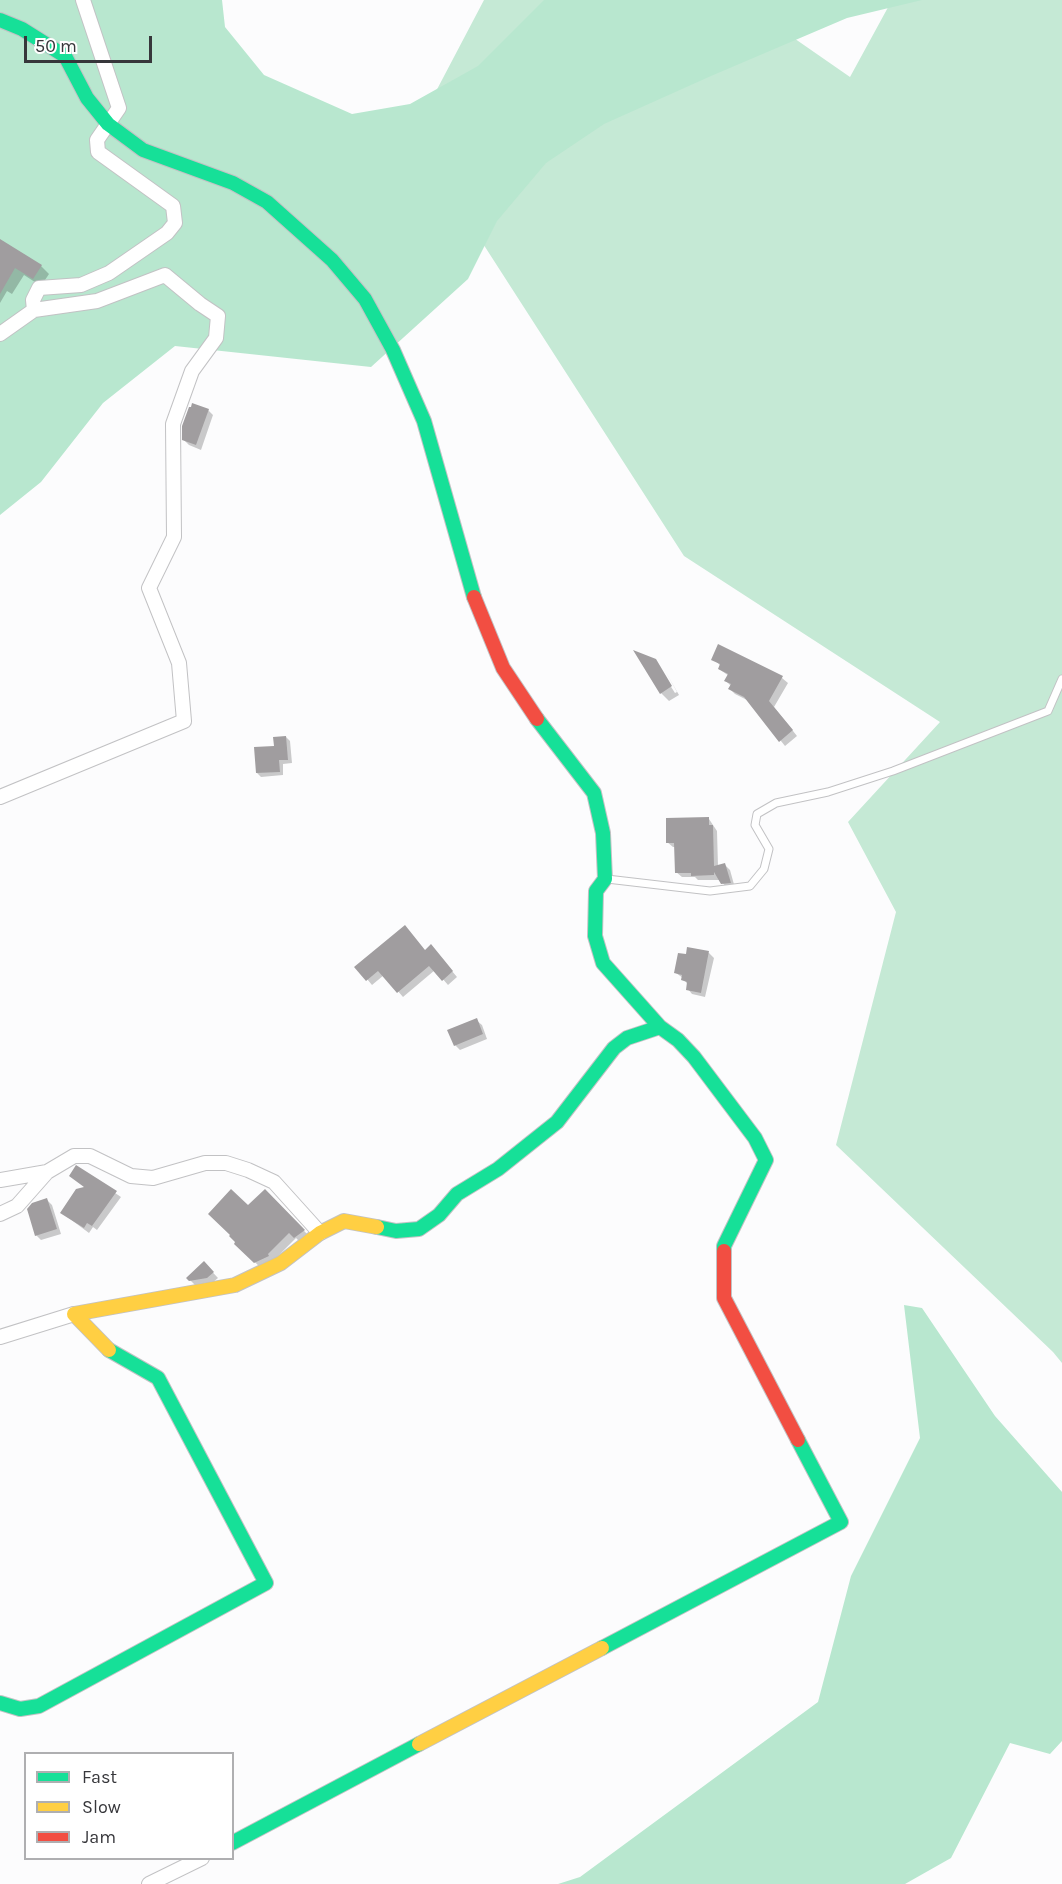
<!DOCTYPE html>
<html>
<head>
<meta charset="utf-8">
<style>
  body { margin:0 }
  #map { position:relative; width:1062px; height:1884px; overflow:hidden; background:#fcfcfd; font-family:Karla,sans-serif }
  canvas { display:block }
  .legend { position:absolute; left:24px; top:1752px; width:210px; height:108px; box-sizing:border-box; background:#fff; border:2px solid #afafb1; margin:0; padding:8px 10px; list-style:none; font-size:18px; color:#37373b }
  .legend li { display:flex; align-items:center; gap:12px; height:30px }
  .legend b { width:30px; border:2px solid #afafb1 }
  .scale { position:absolute; left:24px; top:36px; width:128px; height:27px; box-sizing:border-box; border:3px solid #37373b; border-top:0; padding-left:8px; font-size:18px; line-height:21px; white-space:nowrap; color:#37373b; -webkit-text-stroke:4px #fff; paint-order:stroke }
</style>
</head>
<body>
<div id="map">
<canvas width="1062" height="1884"></canvas>
<ul class="legend">
<li><b style="height:8px;background:#16e098"></b>Fast</li>
<li><b style="height:8px;background:#ffcf43"></b>Slow</li>
<li><b style="height:8px;background:#f24e42"></b>Jam</li>
</ul>
<div class="scale">50 m</div>
</div>
<script>
const c = document.querySelector('canvas').getContext('2d');
c.lineJoin = 'round';
function fillPath(path, color) {
  c.fillStyle = color;
  c.fill(path, 'evenodd');
}
function poly(rows) {
  const path = new Path2D();
  for (const r of rows) {
    path.moveTo(r[0], r[1]);
    for (let i = 2; i < r.length; i += 2) path.lineTo(r[i], r[i + 1]);
  }
  return path;
}
function trace(path, color, width, dash) {
  c.strokeStyle = color;
  c.lineWidth = width;
  c.lineCap = dash ? 'butt' : 'round';
  c.setLineDash(dash || []);
  c.stroke(path);
}
const green = poly([
  [484,0,739,0,850,77,892,0,1062,0,1062,1363,1053,1352,836,1145,896,912,848,822,940,722,684,556,413,135]
]);
const forest = poly([
  [0,0,222,0,225,27,264,75,352,114,410,104,478,66,544,0,922,0,847,18,711,76,604,124,546,163,497,221,468,279,371,367,175,346,103,403,41,482,0,515],
  [904,1305,922,1308,995,1416,1062,1492,1062,1741,1050,1754,1010,1743,951,1858,905,1884,558,1884,580,1877,818,1702,851,1576,920,1438]
]);
const shadow = poly([
  [0,241,41,266,49,274,41,286,24,275,12,294,7,291,0,303],
  [208,410,213,415,201,450,189,445,184,440],
  [719,646,782,678,788,683,774,707,797,736,785,746,749,701,735,694,730,689,731,686,726,681,729,676,719,669,721,666,713,659],
  [657,665,675,693,677,692,664,669,679,695,669,701,661,693],
  [286,737,290,741,292,763,283,764,283,775,261,777,257,773,275,747],
  [709,819,717,831,718,866,725,865,730,870,735,888,728,889,720,880,698,880,695,877,682,877,676,872,676,847,673,847,667,842],
  [688,949,709,953,714,958,705,997,692,994,688,989,688,985,683,978,676,973,687,956],
  [425,951,436,952,457,977,448,985,435,970,403,997,384,975,372,985,357,967],
  [476,1020,482,1025,487,1039,460,1050,455,1045],
  [77,1167,121,1197,97,1230,93,1227,89,1233,62,1213,86,1188,71,1176],
  [265,1191,309,1236,301,1243,296,1238,273,1261,261,1268,236,1244,248,1207],
  [47,1200,52,1205,61,1234,41,1240,36,1235],
  [204,1263,218,1278,212,1283,196,1286,188,1278]
]);
const building = poly([
  [0,239,42,265,33,279,15,268,0,294],
  [192,403,209,409,196,445,182,440,182,426,189,407,191,407],
  [718,644,783,676,769,701,793,730,779,742,744,697,728,689,731,684,724,681,728,674,718,669,720,664,711,660],
  [633,650,656,659,672,686,660,694],
  [286,736,288,760,279,760,280,772,256,773,254,747,274,746,273,737],
  [709,817,709,825,713,825,714,866,725,863,731,883,721,884,714,872,714,875,691,876,691,873,675,873,674,843,666,843,666,818],
  [405,925,425,950,431,944,453,971,442,981,429,966,397,993,378,971,366,981,354,967],
  [687,947,709,951,701,993,686,990,687,982,681,980,682,975,674,973,678,953,686,954],
  [477,1018,483,1034,454,1046,447,1030],
  [76,1165,117,1191,92,1226,87,1223,84,1228,60,1213,76,1189,84,1187,69,1176],
  [231,1189,248,1205,265,1189,305,1230,294,1238,289,1233,268,1254,269,1256,254,1263,234,1244,235,1242,229,1236,230,1235,208,1214],
  [47,1198,57,1229,35,1236,27,1209,32,1203],
  [204,1261,214,1272,207,1278,189,1281,186,1278]
]);
const lane = poly([
  [607,879,710,891,750,886,764,869,769,849,755,825,757,814,776,803,828,792,893,771,1048,711,1062,679]
]);
const street = poly([
  [34,310,33,300,39,288,81,285,109,273,167,233,175,223,173,206,98,152,97,140,119,108,83,0],
  [0,334,34,310,97,301,165,275,200,304,218,316,216,338,192,371,173,424,174,537,149,588,179,663,184,721,0,797],
  [0,1180,47,1172,74,1156,90,1156,131,1176,153,1178,205,1163,226,1163,248,1170,274,1182,320,1233],
  [0,1214,17,1206,47,1172],
  [0,1337,74,1314],
  [149,1884,202,1858]
]);
const fast = poly([
  [0,20,22,29,65,56,87,98,108,124,143,150,233,183,267,202,332,260,365,299,393,350,424,421,474,597],
  [537,719,594,793,603,833,605,879,596,891,595,936,603,963,660,1027,678,1040,694,1057,755,1138,766,1160,724,1246,724,1251],
  [377,1227,396,1231,419,1229,439,1215,457,1194,498,1169,557,1122,614,1048,627,1038,660,1027],
  [602,1648,841,1522,798,1440],
  [0,1703,20,1709,39,1706,266,1583,158,1378,109,1350],
  [232,1843,419,1744]
]);
const slow = poly([
  [109,1350,74,1314,235,1285,281,1263,320,1233,344,1221,377,1227],
  [419,1744,602,1648]
]);
const jam = poly([
  [474,597,503,668,537,719],
  [724,1251,724,1298,798,1440]
]);
fillPath(green, '#c5e9d5');
fillPath(forest, '#b8e7cf');
fillPath(shadow, '#0003');
fillPath(building, '#a09d9f');
trace(lane, '#c2c2c4', 9);
trace(street, '#c2c2c4', 16);
trace(fast, '#c2c2c4', 16);
trace(slow, '#c2c2c4', 16);
trace(jam, '#c2c2c4', 16);
trace(lane, '#fff', 7);
trace(street, '#fff', 14);
trace(fast, '#16e098', 14);
trace(slow, '#ffcf43', 14);
trace(jam, '#f24e42', 14);
</script>
</body>
</html>
